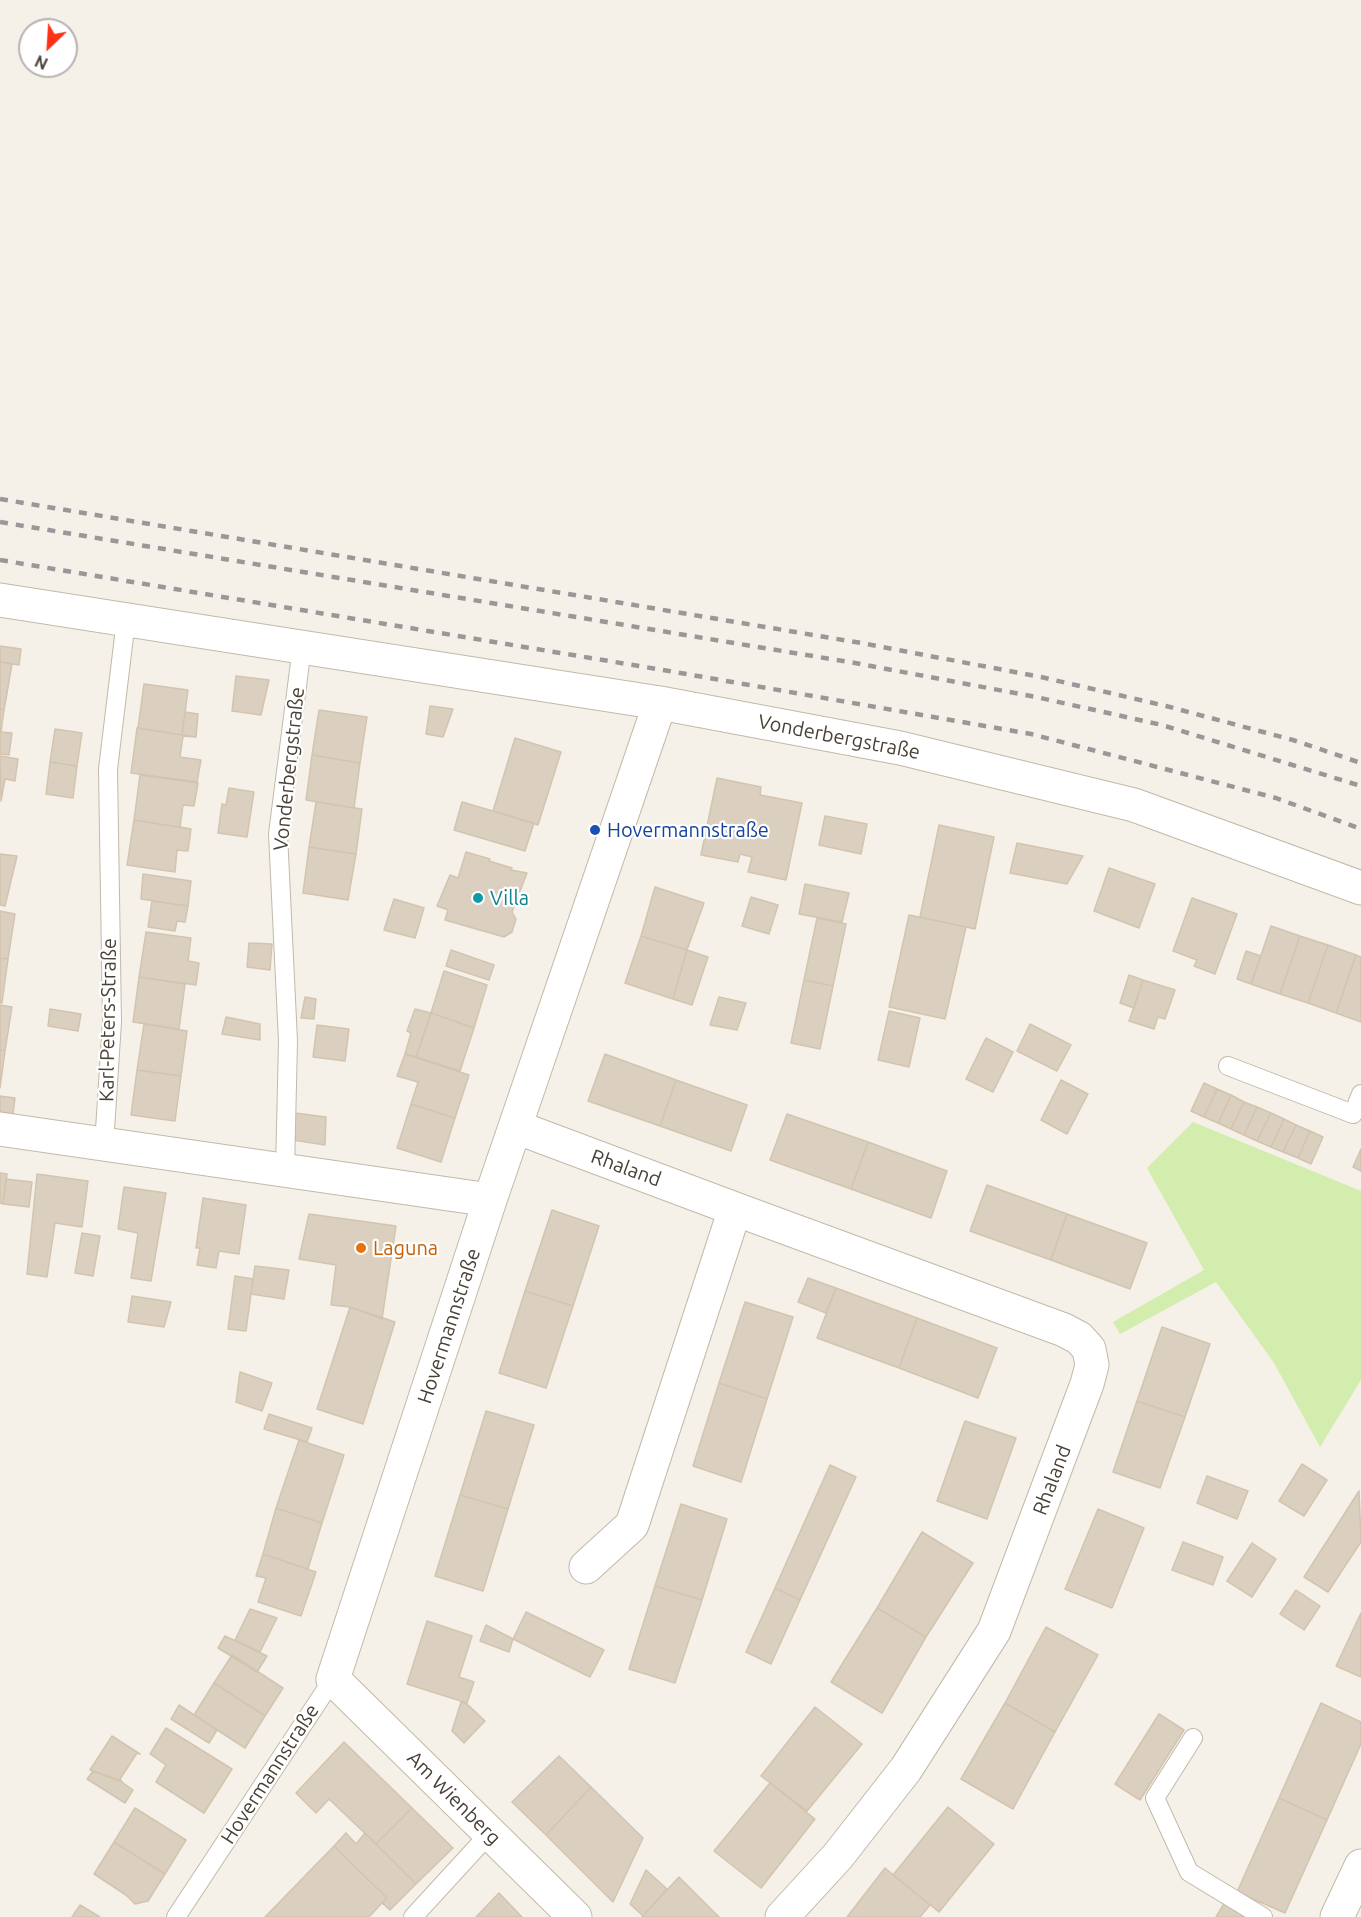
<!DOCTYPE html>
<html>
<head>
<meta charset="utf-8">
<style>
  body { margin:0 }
  #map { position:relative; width:1361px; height:1917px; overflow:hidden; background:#f5f1e8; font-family:Ubuntu,sans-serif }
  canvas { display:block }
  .north { position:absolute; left:18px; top:18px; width:60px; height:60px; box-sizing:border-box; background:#fff; border:2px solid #b6b3af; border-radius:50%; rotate:205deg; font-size:16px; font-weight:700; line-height:24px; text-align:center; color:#494136 }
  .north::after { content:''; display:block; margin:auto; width:21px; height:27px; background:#ff3215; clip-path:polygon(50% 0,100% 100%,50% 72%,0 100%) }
</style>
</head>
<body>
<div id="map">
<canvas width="1361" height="1917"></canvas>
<div class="north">N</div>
</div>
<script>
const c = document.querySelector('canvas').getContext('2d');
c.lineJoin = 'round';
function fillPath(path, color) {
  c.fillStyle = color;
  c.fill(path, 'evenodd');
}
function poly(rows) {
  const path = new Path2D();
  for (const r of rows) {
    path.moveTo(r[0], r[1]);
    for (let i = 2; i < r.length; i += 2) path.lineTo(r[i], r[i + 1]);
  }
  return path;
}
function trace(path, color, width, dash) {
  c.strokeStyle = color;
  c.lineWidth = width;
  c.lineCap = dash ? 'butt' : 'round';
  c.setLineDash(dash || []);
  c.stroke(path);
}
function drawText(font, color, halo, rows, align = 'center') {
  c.font = font + ' Ubuntu,sans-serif';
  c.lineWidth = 4.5;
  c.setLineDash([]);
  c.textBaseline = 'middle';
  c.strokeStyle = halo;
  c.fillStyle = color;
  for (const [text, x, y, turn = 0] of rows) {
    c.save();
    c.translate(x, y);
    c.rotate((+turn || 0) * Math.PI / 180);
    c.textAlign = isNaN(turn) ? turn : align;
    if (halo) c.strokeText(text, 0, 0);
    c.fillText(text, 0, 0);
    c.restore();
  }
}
const green = poly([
  [1193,1122,1361,1191,1361,1380,1320,1447,1274,1363,1216,1282,1120,1334,1113,1322,1204,1270,1147,1168]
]);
const building = poly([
  [0,646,21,649,19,665,0,662,0,646],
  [0,662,12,664,4,710,0,709,0,662],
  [236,676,269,680,261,715,232,711,236,676],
  [144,684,188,690,182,735,138,728,144,684],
  [430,706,453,709,443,737,426,734,430,706],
  [0,709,4,710,1,732,12,733,9,755,0,754,0,709],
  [319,710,367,717,360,763,312,755,319,710],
  [185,712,198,714,196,737,182,735,185,712],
  [137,728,195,737,183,736,180,757,201,760,197,782,131,773,137,728],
  [55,729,82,733,77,766,50,762,55,729],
  [515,738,561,752,538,825,493,811,515,738],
  [312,755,360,763,354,808,306,800,312,755],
  [0,756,18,759,15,781,5,779,1,801,0,756],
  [50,762,77,766,73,798,46,794,50,762],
  [140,775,198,783,194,806,183,805,180,827,191,829,134,820,140,775],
  [717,778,761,787,760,795,802,803,786,880,748,872,752,857,740,854,738,862,701,855,717,778],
  [229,788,254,792,247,837,218,833,222,804,226,805,229,788],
  [316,802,362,809,356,854,309,847,316,802],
  [462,802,534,823,525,851,454,830,462,802],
  [825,816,867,824,861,854,819,845,825,816],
  [134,820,191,829,188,851,177,850,175,872,127,865,134,820],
  [939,825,994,837,975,929,920,917,939,825],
  [1017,843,1083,856,1067,884,1010,873,1017,843],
  [309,847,356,854,348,900,303,893,309,847],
  [466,852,490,859,489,861,512,868,511,870,527,873,512,912,516,919,512,932,504,937,445,920,448,910,437,906,450,875,458,878,466,852],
  [0,854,17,856,5,906,0,905,0,854],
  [1109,868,1155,884,1139,928,1094,911,1109,868],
  [143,874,191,881,188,906,141,899,143,874],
  [805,884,849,893,842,922,799,914,805,884],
  [655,887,704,903,687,950,641,936,655,887],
  [751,897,778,905,769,934,742,926,751,897],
  [1192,898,1237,914,1215,974,1194,966,1197,960,1173,951,1192,898],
  [394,899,424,908,415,938,384,930,394,899],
  [152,901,188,906,185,922,177,921,175,931,148,927,152,901],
  [0,911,15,914,8,959,0,958,0,911],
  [909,915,966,927,945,1019,889,1007,909,915],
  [817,918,846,924,833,986,804,980,817,918],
  [1271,926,1300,936,1280,994,1251,984,1271,926],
  [146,932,191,938,188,961,199,963,196,985,139,977,146,932],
  [641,936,687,950,673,999,625,983,641,936],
  [1300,936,1328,945,1308,1003,1280,994,1300,936],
  [249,943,272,944,270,970,247,967,249,943],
  [1328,945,1356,955,1336,1013,1308,1003,1328,945],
  [451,950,494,965,489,980,446,966,451,950],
  [687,950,708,957,692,1005,673,999,687,950],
  [1246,951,1261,956,1251,984,1237,979,1246,951],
  [1356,955,1361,957,1361,1022,1336,1013,1356,955],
  [0,958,8,959,2,1003,0,1003,0,958],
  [444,971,487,985,474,1028,431,1013,444,971],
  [1129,975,1143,980,1134,1008,1120,1003,1129,975],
  [139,977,185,984,179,1029,133,1022,139,977],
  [804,980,833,986,820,1049,791,1043,804,980],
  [1143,980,1175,990,1165,1019,1158,1017,1154,1029,1129,1021,1143,980],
  [305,997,316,999,314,1019,301,1018,305,997],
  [719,997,746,1003,737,1030,710,1025,719,997],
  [0,1005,12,1007,5,1051,0,1050,0,1005],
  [50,1009,81,1014,78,1031,48,1026,50,1009],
  [415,1009,431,1013,416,1057,405,1054,411,1033,407,1031,415,1009],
  [889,1011,920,1018,909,1067,878,1060,889,1011],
  [431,1013,474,1028,460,1071,416,1057,431,1013],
  [226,1017,260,1024,260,1040,222,1034,226,1017],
  [144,1024,187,1031,181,1076,137,1070,144,1024],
  [1030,1024,1071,1045,1057,1071,1017,1051,1030,1024],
  [317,1025,349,1029,345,1061,313,1057,317,1025],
  [986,1038,1013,1052,993,1092,966,1079,986,1038],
  [0,1050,5,1051,0,1088,0,1050],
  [405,1054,469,1075,455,1118,411,1104,418,1082,397,1076,405,1054],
  [605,1054,676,1080,660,1126,588,1101,605,1054],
  [137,1070,181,1076,175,1121,131,1115,137,1070],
  [676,1080,747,1105,731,1151,660,1126,676,1080],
  [1061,1080,1088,1094,1067,1134,1041,1120,1061,1080],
  [1204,1083,1217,1089,1204,1117,1191,1111,1204,1083],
  [1217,1089,1231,1095,1218,1123,1204,1117,1217,1089],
  [1231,1095,1244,1102,1231,1129,1218,1123,1231,1095],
  [0,1096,15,1098,13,1114,0,1112,0,1096],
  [1244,1102,1257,1107,1244,1135,1231,1129,1244,1102],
  [411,1104,455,1118,441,1162,397,1148,411,1104],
  [1257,1107,1271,1113,1257,1141,1244,1135,1257,1107],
  [295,1113,326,1117,325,1145,293,1140,295,1113],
  [1271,1113,1284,1119,1271,1147,1257,1141,1271,1113],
  [787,1114,868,1142,851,1189,770,1160,787,1114],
  [1284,1119,1296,1125,1283,1152,1271,1147,1284,1119],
  [1296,1125,1310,1131,1298,1158,1283,1152,1296,1125],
  [1310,1131,1323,1137,1311,1164,1298,1158,1310,1131],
  [868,1142,947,1171,931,1218,851,1189,868,1142],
  [1361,1149,1361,1171,1353,1167,1361,1149],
  [0,1173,7,1174,3,1204,0,1203,0,1173],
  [37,1174,88,1181,82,1227,55,1223,47,1277,27,1274,37,1174],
  [6,1179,32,1182,29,1207,3,1204,6,1179],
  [987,1185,1067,1214,1051,1260,970,1231,987,1185],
  [124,1187,166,1193,151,1281,131,1278,138,1233,118,1229,124,1187],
  [203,1198,246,1205,239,1254,219,1251,216,1268,197,1265,200,1248,196,1248,203,1198],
  [552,1210,599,1226,573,1306,525,1291,552,1210],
  [309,1214,396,1226,382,1319,350,1307,331,1305,336,1265,299,1259,309,1214],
  [1067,1214,1147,1243,1130,1289,1051,1260,1067,1214],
  [82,1233,100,1236,93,1276,75,1273,82,1233],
  [255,1266,289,1270,284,1299,251,1294,255,1266],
  [235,1276,253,1279,246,1331,228,1329,235,1276],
  [808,1278,836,1288,826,1313,798,1302,808,1278],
  [836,1288,917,1318,899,1368,817,1338,836,1288],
  [525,1291,573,1306,546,1388,499,1373,525,1291],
  [132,1296,171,1302,164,1327,128,1322,132,1296],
  [745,1302,793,1317,767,1399,719,1383,745,1302],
  [350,1307,395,1322,363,1424,317,1409,350,1307],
  [917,1318,997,1348,978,1398,899,1368,917,1318],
  [1162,1327,1210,1344,1185,1417,1137,1401,1162,1327],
  [240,1372,272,1383,262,1411,236,1402,240,1372],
  [719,1383,767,1399,741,1482,693,1466,719,1383],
  [1137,1401,1185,1417,1160,1488,1113,1472,1137,1401],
  [486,1411,534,1425,508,1509,460,1495,486,1411],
  [269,1414,312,1428,307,1442,264,1429,269,1414],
  [965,1421,1016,1438,987,1519,937,1501,965,1421],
  [299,1440,344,1455,322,1523,276,1508,299,1440],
  [1302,1464,1327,1480,1304,1516,1279,1501,1302,1464],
  [830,1465,856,1477,800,1600,775,1588,830,1465],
  [1207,1476,1248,1491,1237,1519,1197,1503,1207,1476],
  [1359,1491,1361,1542,1328,1592,1304,1577,1359,1491],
  [460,1495,508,1509,483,1591,435,1576,460,1495],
  [681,1504,727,1519,702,1600,655,1586,681,1504],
  [276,1508,322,1523,308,1569,263,1554,276,1508],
  [1098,1509,1144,1528,1112,1608,1065,1589,1098,1509],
  [922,1532,973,1563,926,1637,877,1608,922,1532],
  [1183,1542,1223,1557,1213,1585,1172,1570,1183,1542],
  [1252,1543,1276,1559,1252,1597,1227,1581,1252,1543],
  [263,1554,316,1572,301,1616,258,1602,266,1578,256,1576,263,1554],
  [655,1586,702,1600,675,1683,629,1669,655,1586],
  [775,1588,800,1600,771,1664,746,1652,775,1588],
  [1296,1590,1320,1606,1304,1630,1280,1614,1296,1590],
  [877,1608,926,1637,882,1713,831,1682,877,1608],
  [250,1609,277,1618,260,1652,235,1640,250,1609],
  [526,1612,604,1650,590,1677,513,1639,526,1612],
  [1361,1613,1361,1677,1336,1666,1361,1613],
  [427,1621,472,1636,459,1677,474,1682,467,1703,407,1684,427,1621],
  [486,1625,513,1639,509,1652,480,1641,486,1625],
  [1046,1627,1098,1655,1055,1732,1005,1703,1046,1627],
  [225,1636,267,1656,257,1672,218,1648,225,1636],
  [232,1655,283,1688,265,1716,214,1683,232,1655],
  [214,1683,265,1716,245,1748,194,1715,214,1683],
  [461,1702,467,1704,485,1721,464,1743,452,1731,461,1702],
  [1005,1703,1055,1732,1013,1809,961,1779,1005,1703],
  [1321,1703,1361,1722,1361,1744,1327,1820,1279,1798,1321,1703],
  [179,1705,217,1730,209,1743,171,1719,179,1705],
  [815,1707,862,1744,807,1811,761,1776,815,1707],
  [1159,1714,1184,1730,1140,1800,1115,1784,1159,1714],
  [166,1728,232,1769,204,1813,156,1782,166,1765,150,1754,166,1728],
  [112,1736,140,1754,137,1753,120,1779,122,1782,90,1770,112,1736],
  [344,1742,412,1808,376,1844,329,1799,316,1813,296,1793,344,1742],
  [559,1756,591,1787,546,1835,512,1802,559,1756],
  [93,1771,119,1780,133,1790,125,1803,87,1779,93,1771],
  [770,1783,815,1819,761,1888,714,1851,770,1783],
  [591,1787,643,1838,613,1902,546,1835,591,1787],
  [1279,1798,1327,1820,1285,1913,1237,1892,1279,1798],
  [948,1807,994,1844,939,1912,893,1875,948,1807],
  [135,1808,186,1840,165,1874,114,1842,135,1808],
  [412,1808,453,1848,416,1884,376,1844,412,1808],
  [346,1833,356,1844,365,1833,416,1884,390,1910,382,1903,387,1898,334,1846,346,1833],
  [114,1842,165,1874,148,1901,135,1904,126,1895,94,1874,114,1842],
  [334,1846,387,1898,382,1903,369,1917,265,1917,334,1846],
  [885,1868,930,1905,920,1917,847,1917,885,1868],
  [646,1870,667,1889,643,1916,630,1904,646,1870],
  [679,1877,719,1917,642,1917,679,1877],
  [499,1893,522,1917,476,1917,499,1893],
  [1225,1902,1249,1917,1216,1917,1225,1902],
  [80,1905,100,1917,72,1917,80,1905]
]);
const lane = poly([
  [1228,1066,1353,1114,1361,1094],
  [104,1145,112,1022,108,769,126,620],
  [285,1170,288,1041,278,834,302,647],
  [1193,1738,1155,1798,1189,1872,1263,1917],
  [176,1917,333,1679],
  [413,1917,490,1833]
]);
const street = poly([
  [0,600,660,703,900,748,1134,805,1361,888],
  [516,1127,735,1209,632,1525,586,1567],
  [0,1129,490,1200],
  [735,1209,1064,1330,1079,1338,1089,1349,1092,1365,1087,1384,994,1631,906,1769,838,1856,782,1917],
  [575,1917,333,1679,490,1200,660,703],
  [1337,1917,1361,1866]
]);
const rail = poly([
  [0,499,861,643,1041,677,1166,706,1293,740,1361,763],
  [0,522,855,663,1036,697,1162,725,1361,786],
  [0,560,669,671,1031,734,1276,798,1361,829]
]);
const markers = [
  [595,830,6,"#1a4fb4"],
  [478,898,6,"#0f9aa8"],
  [361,1248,6,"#e8710a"]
];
const streetNames = [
  ["Vonderbergstraße",839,737,11],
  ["Vonderbergstraße",289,769,-84],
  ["Karl-Peters-Straße",108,1020,-89],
  ["Rhaland",626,1168,20],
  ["Hovermannstraße",449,1326,-72],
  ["Rhaland",1052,1480,-69],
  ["Hovermannstraße",270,1774,-57],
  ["Am Wienberg",454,1798,45]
];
const transitNames = [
  ["Hovermannstraße",607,830]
];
const cultureNames = [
  ["Villa",490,898]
];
const foodNames = [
  ["Laguna",373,1248]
];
fillPath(green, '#d2edad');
fillPath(building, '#dbcfbf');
trace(building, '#d3c4af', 1.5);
trace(lane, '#c2b9a9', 20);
trace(street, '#c2b9a9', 35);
trace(lane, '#fff', 18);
trace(street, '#fff', 33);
trace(rail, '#989898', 4.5, [8, 8]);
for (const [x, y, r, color] of markers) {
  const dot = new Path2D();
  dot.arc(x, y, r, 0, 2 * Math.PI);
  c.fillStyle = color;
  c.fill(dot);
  trace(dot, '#fff', 2);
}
drawText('20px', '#494136', '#fff', streetNames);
drawText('20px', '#164399', '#fff', transitNames, 'left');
drawText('20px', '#0d838f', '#fff', cultureNames, 'left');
drawText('20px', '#c56008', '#fff', foodNames, 'left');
</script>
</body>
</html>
